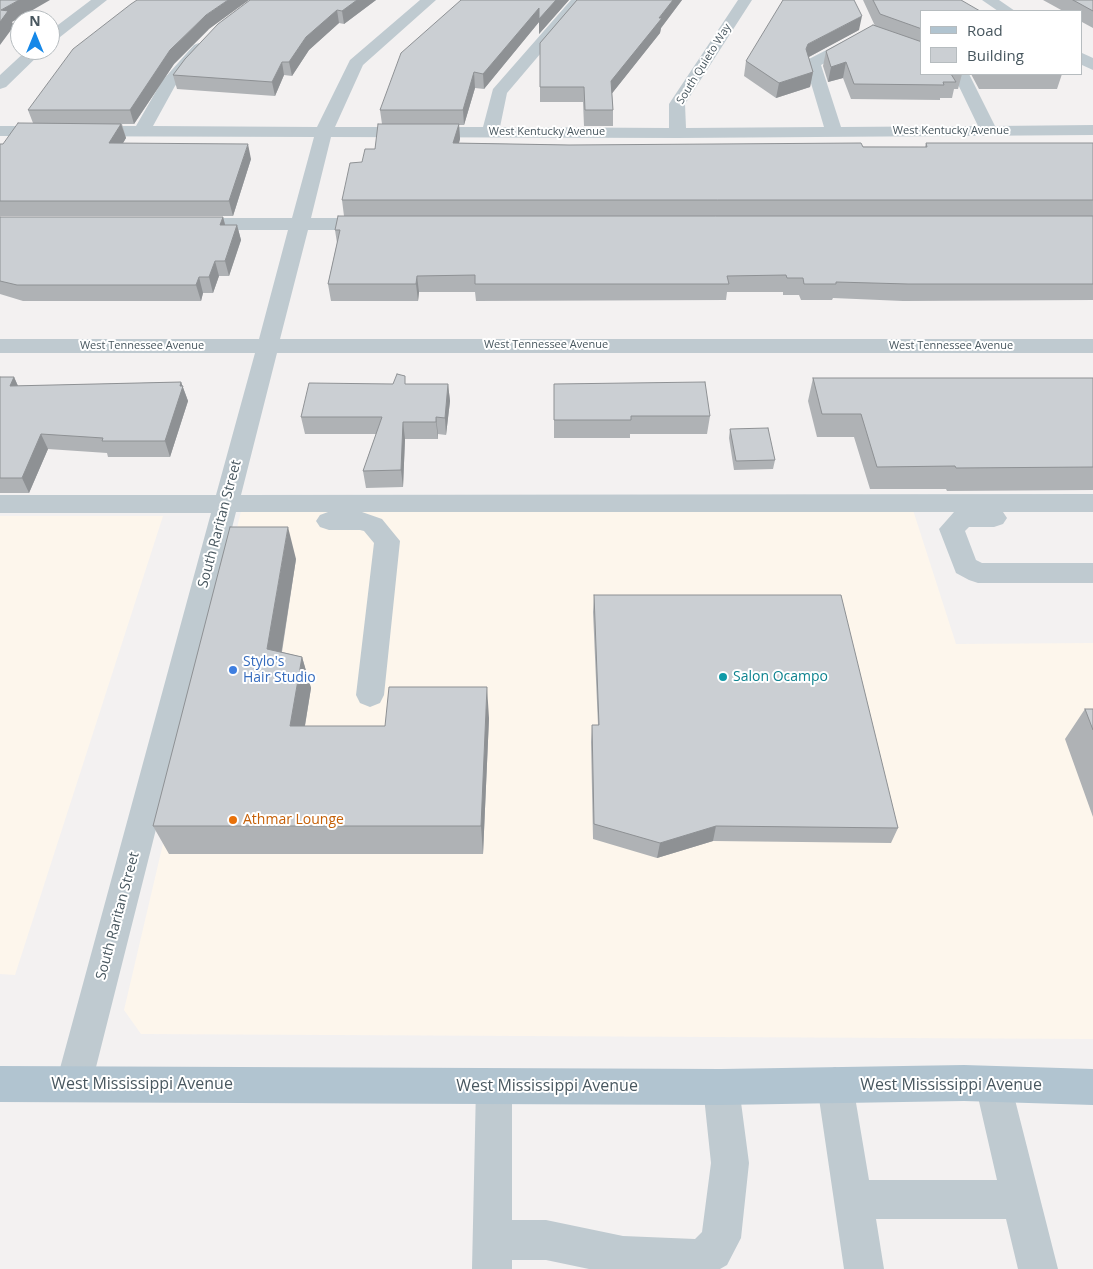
<!DOCTYPE html>
<html>
<head>
<meta charset="utf-8">
<style>
  body { margin:0 }
  #map { position:relative; width:1093px; height:1269px; overflow:hidden; background:#f3f1f1; font-family:"Open Sans",sans-serif }
  canvas { display:block }
  .legend { position:absolute; left:920px; top:10px; width:162px; height:65px; box-sizing:border-box; background:#fff; border:1px solid #b6bcbf; margin:0; padding:6px 9px; list-style:none; font-size:15px; color:#48575f }
  .legend li { display:flex; align-items:center; gap:10px; height:25px }
  .legend b { width:25px; border:1px solid #b6bcbf }
  .north { position:absolute; left:10px; top:10px; width:50px; height:50px; box-sizing:border-box; background:#fff; border:1px solid #b6bcbf; border-radius:50%; rotate:0deg; font-size:14px; font-weight:700; line-height:20px; text-align:center; color:#48575f }
  .north::after { content:''; display:block; margin:auto; width:18px; height:22px; background:#1688e8; clip-path:polygon(50% 0,100% 100%,50% 72%,0 100%) }
</style>
</head>
<body>
<div id="map">
<canvas width="1093" height="1269"></canvas>
<ul class="legend">
<li><b style="height:6px;background:#b1c4d0"></b>Road</li>
<li><b style="height:14px;background:#cbcfd3"></b>Building</li>
</ul>
<div class="north">N</div>
</div>
<script>
const c = document.querySelector('canvas').getContext('2d');
c.lineJoin = 'round';
function fillPath(path, color) {
  c.fillStyle = color;
  c.fill(path, 'evenodd');
}
function poly(rows) {
  const path = new Path2D();
  for (const r of rows) {
    path.moveTo(r[0], r[1]);
    for (let i = 2; i < r.length; i += 2) path.lineTo(r[i], r[i + 1]);
  }
  return path;
}
function trace(path, color, width, dash) {
  c.strokeStyle = color;
  c.lineWidth = width;
  c.lineCap = dash ? 'butt' : 'round';
  c.setLineDash(dash || []);
  c.stroke(path);
}
function drawText(font, color, halo, rows, align = 'center') {
  c.font = font + ' "Open Sans",sans-serif';
  c.lineWidth = 4;
  c.setLineDash([]);
  c.textBaseline = 'middle';
  c.strokeStyle = halo;
  c.fillStyle = color;
  for (const [text, x, y, turn = 0] of rows) {
    c.save();
    c.translate(x, y);
    c.rotate((+turn || 0) * Math.PI / 180);
    c.textAlign = isNaN(turn) ? turn : align;
    if (halo) c.strokeText(text, 0, 0);
    c.fillText(text, 0, 0);
    c.restore();
  }
}
const commercial = poly([
  [913,510,956,644,1093,643,1093,1039,141,1034,124,1010,241,511],
  [0,516,163,516,15,975,0,974]
]);
const minor = poly([
  [91,0,107,0,55,41,50,43,50,31,91,0],
  [420,0,436,0,363,65,335,127,483,127,493,89,571,0,586,0,507,93,500,127,669,128,669,104,738,0,752,0,685,104,686,128,824,127,805,63,807,60,869,28,922,46,922,56,870,38,821,65,841,127,978,126,953,74,969,74,995,126,1093,125,1093,135,678,138,331,137,311,218,374,218,381,220,384,224,381,228,374,230,308,230,280,339,1093,339,1093,353,277,353,241,495,1093,494,1093,512,1003,512,1007,518,1003,524,994,527,969,527,965,531,976,560,982,563,1093,563,1093,583,978,583,969,580,956,573,939,529,954,512,362,512,382,519,400,541,384,695,380,703,370,707,360,703,356,695,374,543,364,531,360,530,329,530,320,527,316,521,320,515,328,512,236,512,92,1083,87,1096,74,1101,61,1096,56,1083,211,513,0,513,0,495,216,495,255,353,0,353,0,339,259,339,288,230,187,230,180,228,177,224,180,220,187,218,292,218,314,137,0,136,0,126,136,126,162,81,194,45,199,43,207,48,175,86,153,126,317,127,350,60,420,0],
  [982,0,999,0,1015,11,998,11,982,0],
  [27,50,44,50,6,87,0,89,0,75,27,50],
  [1082,53,1093,58,1093,70,1082,65,1082,53],
  [993,1066,1006,1071,1011,1084,1058,1269,1018,1269,1006,1219,876,1219,884,1269,844,1269,817,1085,822,1072,835,1067,848,1072,853,1085,869,1180,997,1180,975,1084,980,1071,993,1066],
  [494,1069,507,1074,512,1087,512,1220,546,1220,623,1236,695,1239,702,1232,711,1163,703,1087,708,1074,721,1069,734,1074,739,1087,749,1163,741,1238,727,1265,720,1269,589,1269,546,1260,512,1260,512,1269,472,1269,476,1087,481,1074,494,1069]
]);
const major = poly([
  [964,1065,1093,1069,1093,1105,964,1101,721,1105,0,1102,0,1066,721,1069,964,1065]
]);
const wall = poly([
  [250,0,376,0,344,24,339,23,309,50,292,76,284,75,275,96,177,89,173,75],
  [461,0,569,0,539,34,539,22,484,89,475,88,464,125,459,125,460,139,459,143,569,145,925,147,926,143,1093,143,1093,300,903,301,833,298,832,300,801,300,799,295,783,295,783,292,727,292,726,300,476,301,475,292,419,292,418,301,331,301,328,284,337,243,335,230,344,216,342,200,362,162,375,149,382,124,380,110],
  [577,0,682,0,661,28,660,33,612,93,613,110,613,126,584,126,583,102,540,102,540,43],
  [863,0,961,0,922,11,922,74,962,74,958,89,954,89,952,98,940,98,940,100,851,99,843,78,828,82,823,66,826,51,875,26],
  [1043,0,1093,0,1093,28,1082,22,1082,11,1063,11],
  [209,29,174,64,134,124,122,124,126,138,123,143,251,159,233,216,0,216,0,144,3,144,33,123,28,110],
  [859,30,809,57,813,72,810,87,776,98,744,76,746,61],
  [971,74,1062,74,1057,89,979,89],
  [0,217,223,217,225,225,237,225,241,240,229,276,219,276,213,293,203,293,201,301,23,301,0,294],
  [0,377,14,377,18,386,181,382,188,401,170,457,108,457,107,453,48,449,29,493,0,493],
  [813,378,1093,378,1093,490,947,491,946,489,870,489,854,437,817,437,808,401],
  [393,384,448,384,450,401,446,435,438,434,438,439,405,439,403,487,366,488,363,471,376,434,305,434,301,417],
  [554,384,710,416,707,434,630,434,630,438,554,438],
  [730,429,775,460,773,469,734,470,729,438],
  [296,559,282,652,302,657,311,688,305,726,385,726,489,718,483,854,169,854,153,826],
  [594,595,898,828,891,843,713,841,657,858,593,839,591,742,592,725,598,725,593,612],
  [1085,709,1093,709,1093,817,1065,739]
]);
const shadedWall = poly([
  [19,0,50,0,12,22,14,26,0,45,0,22,1,10],
  [228,0,249,0,209,29,174,64,134,124,130,110,170,50,206,15],
  [357,0,376,0,344,24,342,11],
  [556,0,569,0,539,34,539,19],
  [673,0,682,0,661,28,660,33,610,96,611,81],
  [539,8,539,22,484,89,483,74],
  [337,10,339,23,309,50,292,76,289,62,306,37],
  [862,16,859,30,805,59,806,49,808,44],
  [282,62,284,75,275,96,272,82],
  [846,62,843,78,828,82,831,67],
  [474,72,475,88,464,125,463,110],
  [813,72,810,87,776,98,779,83],
  [121,124,126,138,114,158,109,143],
  [459,124,460,139,454,159,453,143],
  [248,144,251,159,233,216,229,201],
  [223,217,227,232,220,225],
  [237,225,241,240,229,276,225,261],
  [215,261,219,276,213,293,209,277],
  [417,276,419,292,418,301,416,284],
  [199,277,203,293,201,301,196,285],
  [14,377,21,393,10,386],
  [181,382,188,401,170,457,165,441],
  [448,384,450,401,446,435,445,418],
  [436,417,438,434,438,439,436,422],
  [403,422,405,439,403,487,401,470],
  [41,434,48,449,29,493,22,478],
  [288,527,296,559,277,680,267,649],
  [302,657,311,688,300,755,290,726],
  [487,687,489,718,483,854,481,826],
  [716,826,713,841,657,858,660,843]
]);
const building = poly([
  [0,0,19,0,1,10,8,11,0,22,0,0],
  [137,0,228,0,206,15,170,50,130,110,28,110,73,49,131,4,137,0],
  [250,0,357,0,342,11,337,10,306,37,289,62,282,62,272,82,173,75,185,59,218,24,250,0],
  [461,0,556,0,539,19,539,8,483,74,474,72,463,110,380,110,401,53,461,0],
  [577,0,673,0,659,18,662,18,611,81,613,110,585,110,584,87,540,87,540,43,577,0],
  [783,0,854,0,862,16,808,44,806,49,813,72,779,83,746,61,783,0],
  [873,0,961,0,980,11,922,11,922,29,880,14,873,0],
  [1073,0,1093,0,1093,11,1073,0],
  [873,25,922,42,922,74,963,74,951,74,956,82,943,82,944,85,854,84,846,62,831,67,826,51,873,25],
  [18,123,121,124,109,143,248,144,229,201,0,201,0,144,3,144,18,123],
  [378,124,459,124,453,143,569,145,861,143,863,147,927,147,926,143,1093,143,1093,200,342,200,350,163,362,162,365,149,375,149,378,124],
  [338,216,1093,216,1093,284,908,284,836,282,836,284,804,284,803,278,787,278,786,275,727,276,729,284,475,284,475,275,417,276,416,284,328,284,340,230,335,230,338,216],
  [0,217,223,217,220,225,237,225,225,261,215,261,209,277,199,277,196,285,17,285,0,281,0,217],
  [397,374,405,376,405,384,448,384,445,418,436,417,436,422,403,422,401,470,363,471,382,417,301,417,309,383,393,384,397,374],
  [0,377,14,377,10,386,181,382,180,386,183,386,165,441,102,441,103,438,41,434,22,478,0,478,0,377],
  [813,378,1093,378,1093,467,956,468,955,466,877,467,861,414,822,414,813,378],
  [705,382,710,416,631,416,631,420,554,420,554,384,705,382],
  [768,428,775,460,736,461,730,429,768,428],
  [230,527,288,527,267,649,302,657,290,726,385,726,389,687,487,687,481,826,153,826,230,527],
  [594,595,841,595,898,828,716,826,660,843,594,824,592,725,599,725,594,595],
  [1085,709,1093,709,1093,730,1085,709]
]);
const markers = [
  [233,670,5,"#3f7fe0"],
  [723,677,5,"#0f9aa8"],
  [233,820,5,"#e8710a"]
];
const farStreetnames = [
  ["South Quieto Way",704,64,-58],
  ["West Kentucky Avenue",951,131],
  ["West Kentucky Avenue",547,132],
  ["West Tennessee Avenue",546,345],
  ["West Tennessee Avenue",142,346],
  ["West Tennessee Avenue",951,346]
];
const streetNames = [
  ["South Raritan Street",220,524,-75],
  ["South Raritan Street",118,916,-75]
];
const shopNames = [
  ["Stylo's",243,662],
  ["Hair Studio",243,678]
];
const cultureNames = [
  ["Salon Ocampo",733,677]
];
const foodNames = [
  ["Athmar Lounge",243,820]
];
const nearStreetnames = [
  ["West Mississippi Avenue",142,1084],
  ["West Mississippi Avenue",951,1085],
  ["West Mississippi Avenue",547,1086]
];
fillPath(commercial, '#fdf6ec');
fillPath(minor, '#bfcad0');
fillPath(major, '#b1c4d0');
fillPath(wall, '#afb2b5');
fillPath(shadedWall, '#8e9194');
fillPath(building, '#cbcfd3');
trace(building, '#8e9194', 1);
for (const [x, y, r, color] of markers) {
  const dot = new Path2D();
  dot.arc(x, y, r, 0, 2 * Math.PI);
  c.fillStyle = color;
  c.fill(dot);
  trace(dot, '#fff', 2);
}
drawText('11px', '#48575f', '#fff', farStreetnames);
drawText('14px', '#48575f', '#fff', streetNames);
drawText('14px', '#366cbe', '#fff', shopNames, 'left');
drawText('14px', '#0d838f', '#fff', cultureNames, 'left');
drawText('14px', '#c56008', '#fff', foodNames, 'left');
drawText('16px', '#48575f', '#fff', nearStreetnames);
</script>
</body>
</html>
